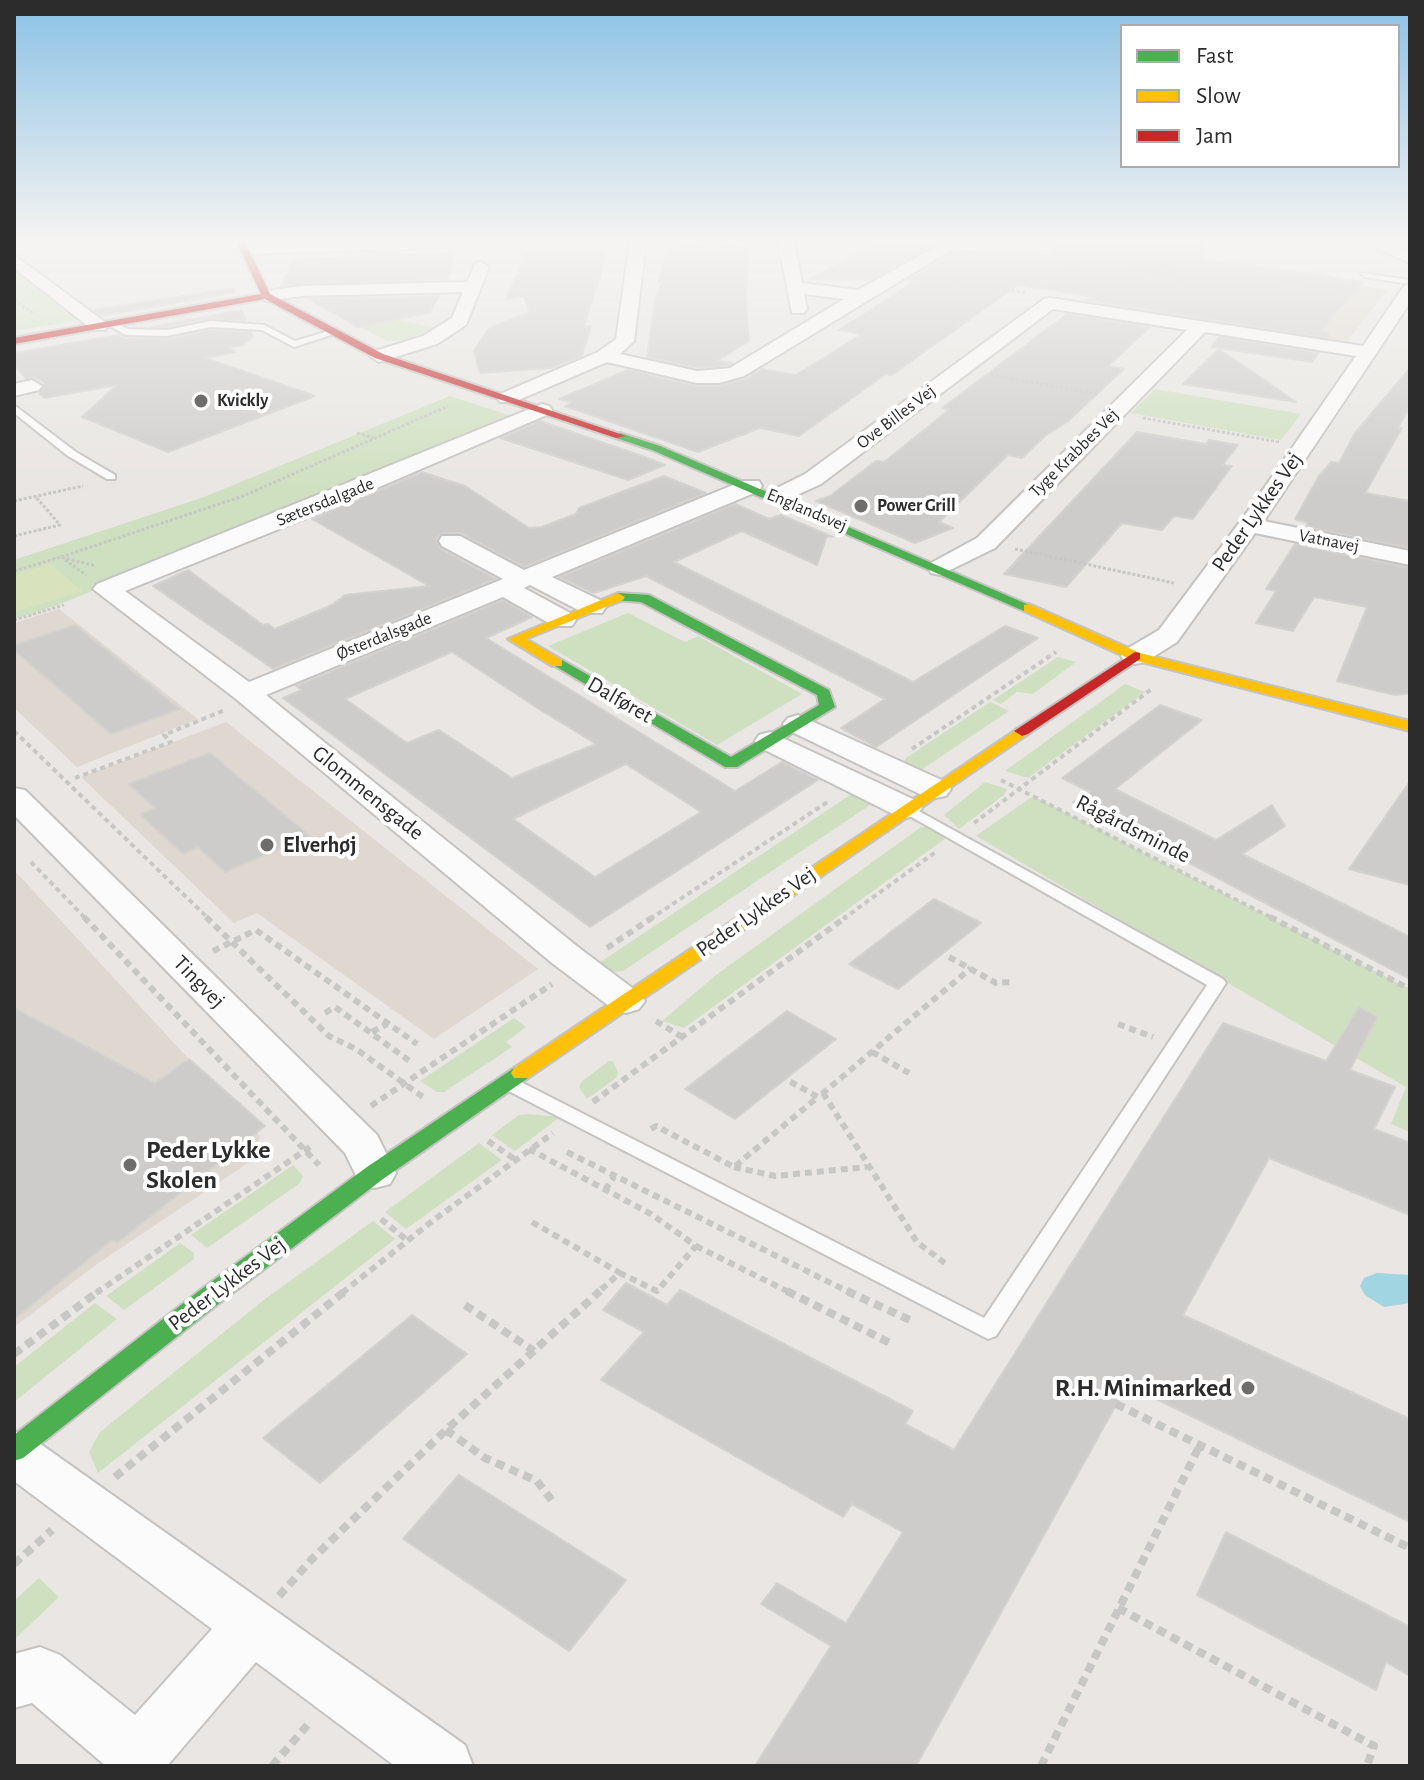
<!DOCTYPE html>
<html>
<head>
<meta charset="utf-8">
<style>
  body { margin:0 }
  #map { position:relative; width:1424px; height:1780px; overflow:hidden; background:#e9e6e3; font-family:"Alegreya Sans",sans-serif }
  canvas { display:block }
  .frame { position:absolute; inset:0; border:16px solid #2c2c2c; pointer-events:none }
  .legend { position:absolute; left:1120px; top:24px; width:280px; height:144px; box-sizing:border-box; background:#fff; border:2px solid #ababab; margin:0; padding:10px 14px; list-style:none; font-size:24px; color:#2c2c2c }
  .legend li { display:flex; align-items:center; gap:16px; height:40px }
  .legend b { width:40px; border:2px solid #ababab }
</style>
</head>
<body>
<div id="map">
<canvas width="1424" height="1780"></canvas>
<div class="frame"></div>
<ul class="legend">
<li><b style="height:10px;background:#4caf50"></b>Fast</li>
<li><b style="height:10px;background:#ffc107"></b>Slow</li>
<li><b style="height:10px;background:#c62828"></b>Jam</li>
</ul>
</div>
<script>
const c = document.querySelector('canvas').getContext('2d');
c.lineJoin = 'round';
function fillPath(path, color) {
  c.fillStyle = color;
  c.fill(path, 'evenodd');
}
function poly(rows) {
  const path = new Path2D();
  for (const r of rows) {
    path.moveTo(r[0], r[1]);
    for (let i = 2; i < r.length; i += 2) path.lineTo(r[i], r[i + 1]);
  }
  return path;
}
function trace(path, color, width, dash) {
  c.strokeStyle = color;
  c.lineWidth = width;
  c.lineCap = dash ? 'butt' : 'round';
  c.setLineDash(dash || []);
  c.stroke(path);
}
function drawText(font, color, halo, rows, align = 'center') {
  c.font = font + ' "Alegreya Sans",sans-serif';
  c.lineWidth = 8;
  c.setLineDash([]);
  c.textBaseline = 'middle';
  c.strokeStyle = halo;
  c.fillStyle = color;
  for (const [text, x, y, turn = 0] of rows) {
    c.save();
    c.translate(x, y);
    c.rotate((+turn || 0) * Math.PI / 180);
    c.textAlign = isNaN(turn) ? turn : align;
    if (halo) c.strokeText(text, 0, 0);
    c.fillText(text, 0, 0);
    c.restore();
  }
}
const education = poly([
  [1231,261,1324,273,1348,284,1387,290,1347,342,1172,315],
  [59,609,198,719,77,767,14,708,14,623],
  [226,722,538,969,434,1039,257,913,234,923,81,777],
  [14,870,260,1136,251,1161,97,1264,14,1327]
]);
const green = poly([
  [14,265,80,320,14,331],
  [395,293,393,307,397,320,434,327,407,340,387,341,317,305,318,299,332,295],
  [1155,389,1301,414,1281,440,1131,413],
  [450,396,515,417,58,605,14,619,14,560,204,497],
  [628,613,685,642,698,636,802,694,717,745,548,646],
  [1058,657,1076,662,1033,694,1017,692,1001,704,993,700],
  [1125,684,1145,692,1028,778,1005,771],
  [990,702,1009,711,918,772,901,768,906,758],
  [985,782,1007,789,1004,795,959,829,944,815],
  [856,791,873,803,623,971,609,972,596,965],
  [1033,796,1410,989,1410,1132,1391,1124,1406,1087,976,836],
  [921,827,928,827,945,835,946,838,684,1028,662,1021,716,975],
  [514,1018,526,1027,506,1042,512,1047,444,1092,437,1092,420,1081],
  [609,1061,613,1061,618,1073,616,1078,587,1099,579,1087,582,1081],
  [529,1114,560,1117,515,1151,492,1135,519,1115],
  [479,1143,502,1160,406,1229,385,1212],
  [293,1165,303,1176,300,1183,207,1248,191,1235],
  [373,1221,395,1239,98,1473,89,1452,100,1432,265,1299],
  [180,1243,194,1253,194,1259,124,1310,106,1296],
  [95,1303,117,1319,14,1402,14,1367],
  [39,1578,59,1597,14,1640,14,1601]
]);
const pitch = poly([
  [49,564,83,591,14,612,14,575]
]);
const water = poly([
  [1377,1273,1410,1275,1410,1303,1384,1307,1365,1295,1360,1286,1364,1278]
]);
const building = poly([
  [880,242,931,246,870,280,810,279,880,242],
  [1054,242,1205,242,1202,259,1363,282,1320,331,1330,333,1327,338,1086,300,1092,296,1018,285,892,375,886,374,799,436,760,428,698,452,565,406,572,402,559,399,628,370,697,386,720,386,745,379,762,369,796,375,862,334,839,330,915,281,907,280,957,250,1053,257,1054,242],
  [687,245,717,249,730,245,749,249,746,301,749,341,717,361,732,363,729,365,697,368,647,357,655,300,662,282,658,282,667,251,687,245],
  [453,252,452,269,447,279,281,286,293,260,453,252],
  [527,253,603,253,602,257,606,257,584,326,591,326,582,356,552,368,480,373,474,351,488,329,529,312,524,296,506,299,527,253],
  [233,288,235,292,101,316,95,310,233,288],
  [439,296,430,313,358,327,308,299,439,296],
  [242,310,246,321,211,318,167,327,150,327,242,310],
  [1067,314,1150,327,1108,366,1124,369,1067,422,1046,435,1022,458,1008,455,939,522,953,528,915,543,816,501,830,496,876,461,884,462,949,410,942,408,1067,314],
  [211,330,251,332,253,337,243,345,229,348,235,352,205,358,315,396,168,452,82,417,117,385,44,398,39,393,44,388,44,383,34,377,26,378,14,365,14,353,119,335,126,338,167,339,211,330],
  [1219,337,1318,353,1312,362,1211,347,1219,337],
  [1219,349,1296,402,1183,384,1219,349],
  [1410,368,1410,406,1398,428,1402,428,1365,493,1410,501,1410,548,1306,527,1308,523,1295,519,1319,476,1331,462,1339,463,1355,433,1410,368],
  [540,421,645,457,665,465,628,480,500,438,540,421],
  [1137,432,1206,444,1209,440,1238,445,1223,465,1232,466,1193,519,1174,516,1162,530,1122,523,1066,587,1004,574,1137,432],
  [422,472,465,486,529,528,542,527,576,514,579,508,664,476,706,493,524,567,461,533,442,533,436,539,441,549,496,579,273,669,153,586,188,570,263,625,268,624,275,629,332,605,345,595,429,586,312,519,422,472],
  [735,504,769,519,781,515,833,537,827,536,817,565,742,531,674,562,913,682,1005,626,1038,638,876,747,841,728,885,699,646,576,594,593,559,577,735,504],
  [1295,544,1410,568,1410,693,1395,695,1337,681,1367,607,1314,597,1293,631,1256,623,1276,591,1266,589,1295,544],
  [503,600,532,617,486,638,735,791,782,762,818,780,590,927,283,698,302,690,296,686,503,600],
  [452,652,539,709,596,744,512,778,439,730,407,743,345,699,452,652],
  [626,764,701,812,595,877,513,819,626,764],
  [75,625,180,709,111,734,14,650,14,645,75,625],
  [1160,705,1202,720,1115,789,1216,840,1272,805,1285,826,1242,854,1410,937,1410,979,1073,802,1090,792,1062,778,1160,705],
  [210,753,310,836,225,872,198,847,183,854,140,814,155,808,128,784,210,753],
  [1410,781,1410,885,1349,869,1410,781],
  [934,899,981,923,898,989,849,964,934,899],
  [1359,1007,1377,1017,1350,1070,1395,1087,1374,1129,1410,1143,1410,1215,1269,1158,1183,1315,1410,1419,1410,1522,1127,1385,916,1766,755,1766,831,1646,761,1604,777,1583,846,1623,903,1532,852,1504,843,1517,601,1380,644,1332,603,1310,626,1283,667,1305,680,1290,913,1411,905,1424,954,1450,1223,1023,1326,1061,1359,1007],
  [14,1008,155,1083,189,1059,265,1126,117,1243,112,1240,14,1319,14,1008],
  [787,1011,836,1039,735,1119,685,1089,787,1011],
  [412,1315,467,1354,320,1483,263,1438,412,1315],
  [459,1475,626,1580,569,1651,403,1539,459,1475],
  [1226,1532,1410,1627,1410,1676,1386,1662,1376,1690,1197,1595,1226,1532]
]);
const pathFar3 = poly([
  [1025,257,1068,259],
  [1126,257,1188,261],
  [1170,260,1170,269,1187,286,1173,299],
  [1170,265,1124,262,1129,269,1181,276],
  [938,278,1026,293],
  [1054,281,1078,263],
  [14,300,33,313],
  [1258,304,1279,280,1352,290],
  [991,375,1099,394],
  [1143,418,1279,442],
  [357,433,373,438],
  [14,501,83,486],
  [14,536,60,525,35,496],
  [1015,549,1174,583],
  [61,557,243,496,448,406],
  [65,560,86,575],
  [14,571,61,557,96,566],
  [14,620,64,605]
]);
const pathFar2 = poly([
  [14,731,209,919],
  [912,749,1056,652],
  [75,778,171,742,164,735,225,710],
  [1001,780,1274,919],
  [974,823,1153,688],
  [31,862,86,919],
  [650,919,829,801],
  [843,919,937,851]
]);
const pathFar1 = poly([
  [84,917,319,1165],
  [206,917,329,1036,356,1049,423,1097],
  [1270,917,1410,989],
  [607,948,653,917],
  [213,951,256,930,417,1044],
  [949,957,996,983,1012,982],
  [325,1013,335,1007,411,1062],
  [656,1021,682,1037],
  [1118,1024,1153,1037],
  [372,1032,387,1024],
  [872,1052,909,1073],
  [823,1093,917,1242,946,1264],
  [822,1094,971,968],
  [593,1102,846,917],
  [371,1106,552,984],
  [651,1129,656,1126,734,1167,818,1097,789,1081],
  [488,1141,516,1160],
  [529,1149,651,1214,696,1246,657,1291,620,1273,597,1293],
  [567,1152,851,1293],
  [734,1167,775,1176,867,1167],
  [605,1190,614,1177],
  [381,1219,408,1241],
  [532,1222,620,1273],
  [696,1246,791,1293],
  [96,1293,313,1145],
  [342,1293,431,1222,553,1133]
]);
const path = poly([
  [787,1291,894,1345],
  [847,1291,914,1322],
  [465,1305,534,1351],
  [14,1354,99,1291],
  [1116,1404,1410,1548],
  [446,1430,485,1458,537,1481,553,1502],
  [115,1477,345,1291],
  [14,1564,52,1530],
  [279,1596,312,1559,446,1430,600,1291],
  [1118,1608,1374,1746,1367,1766],
  [272,1766,311,1721],
  [1041,1766,1199,1447]
]);
const lane = poly([
  [1361,273,1410,280,1410,284,1364,277,1361,273],
  [211,321,264,325,295,341,333,330,337,333,294,347,262,330,211,327,167,336,126,335,106,324,113,322,128,329,167,330,211,321],
  [14,405,76,452,115,475,115,479,107,479,68,456,14,413,14,405],
  [906,804,1223,979,1226,983,996,1336,988,1339,501,1087,499,1083,501,1079,515,1079,984,1318,1207,985,901,811,899,808,901,805,906,804]
]);
const street = poly([
  [315,242,478,242,470,247,245,254,237,249,245,244,315,242],
  [630,242,646,242,634,341,620,354,697,371,730,368,844,299,804,294,807,309,804,313,792,313,778,242,794,242,802,283,858,290,944,242,964,242,744,376,719,383,697,383,607,362,514,402,500,402,497,398,500,394,598,352,616,339,630,242],
  [1362,242,1384,242,1410,252,1410,263,1362,242],
  [14,255,105,322,108,326,105,330,93,330,14,268,14,255],
  [481,262,489,267,466,325,437,344,379,362,370,356,372,352,423,336,452,318,463,292,301,296,266,301,257,296,266,291,301,286,467,282,475,264,481,262],
  [1410,285,1410,303,1264,521,1410,551,1410,565,1255,533,1177,642,1145,662,1135,664,1125,662,1121,656,1125,650,1159,630,1251,507,1356,356,1205,332,995,548,940,575,931,573,928,568,931,563,977,538,1187,330,1053,309,821,484,777,504,769,502,766,497,769,492,805,474,1044,299,1050,298,1363,346,1404,286,1410,285],
  [32,380,42,386,39,390,14,396,14,384,32,380],
  [542,404,549,406,552,410,549,414,314,515,125,591,249,682,503,579,442,546,439,541,442,536,460,536,524,570,743,481,759,481,762,486,759,491,552,577,602,601,606,607,602,613,584,613,530,585,524,588,572,614,576,620,572,626,554,626,503,597,266,695,578,947,639,993,645,1001,639,1009,626,1013,613,1009,552,963,236,699,93,589,97,584,542,404],
  [798,715,946,782,951,789,946,796,935,798,924,796,788,730,783,724,788,718,798,715],
  [770,732,917,801,922,808,917,815,906,818,895,815,759,747,755,741,759,735,770,732],
  [14,788,25,790,377,1135,396,1173,390,1184,375,1188,360,1184,345,1153,14,815,14,788],
  [14,1431,32,1438,465,1745,473,1766,395,1766,256,1662,167,1766,106,1766,32,1703,14,1708,14,1654,40,1647,60,1655,135,1715,212,1629,14,1481,14,1431]
]);
const fast = poly([
  [620,433,660,446,1036,608,1029,612,1024,611,652,450,616,438,614,436,620,433],
  [618,593,649,595,829,690,835,707,737,767,725,767,550,663,552,660,562,660,731,757,819,705,817,695,641,602,613,600,611,597,618,593],
  [521,1066,528,1068,531,1073,528,1078,383,1179,217,1305,23,1458,14,1461,14,1435,199,1291,367,1167,514,1068,521,1066]
]);
const slow = poly([
  [618,593,625,597,623,600,526,639,562,660,562,666,552,666,508,639,618,593],
  [1029,604,1140,653,1410,721,1410,731,1130,659,1024,611,1024,605,1029,604],
  [1022,726,1028,728,1030,731,1028,734,528,1078,514,1078,511,1073,514,1068,1022,726]
]);
const jam = poly([
  [237,242,245,242,270,294,383,354,626,436,616,438,375,358,265,299,14,344,14,338,261,294,237,242],
  [1135,652,1140,653,1140,659,1028,734,1022,736,1014,731,1135,652]
]);
const markers = [
  [201,401,8,"#6e6d6c"],
  [861,506,8,"#6e6d6c"],
  [267,845,8,"#6e6d6c"],
  [130,1165,8,"#6e6d6c"],
  [1248,1388,8,"#6e6d6c"]
];
const farPoinames = [
  ["Kvickly",217,401],
  ["Power Grill",877,506]
];
const farStreetnames = [
  ["Ove Billes Vej",896,417,-37],
  ["Tyge Krabbes Vej",1074,453,-45],
  ["Sætersdalgade",325,502,-22],
  ["Englandsvej",807,510,23],
  ["Vatnavej",1329,541,11],
  ["Østerdalsgade",384,636,-22]
];
const streetNames = [
  ["Peder Lykkes Vej",1257,512,-55],
  ["Dalføret",620,700,30],
  ["Glommensgade",368,793,39],
  ["Rågårdsminde",1133,829,27],
  ["Peder Lykkes Vej",756,912,-35],
  ["Tingvej",199,982,46],
  ["Peder Lykkes Vej",227,1284,-37]
];
const poiNames = [
  ["Elverhøj",283,845]
];
const nearPoinames = [
  ["Peder Lykke",146,1150],
  ["Skolen",146,1180],
  ["R.H. Minimarked",1232,1388,"right"]
];
fillPath(education, '#dfd8d0');
fillPath(green, '#cfe0c0');
fillPath(pitch, '#d8e3be');
fillPath(water, '#a0d5e1');
fillPath(building, '#ceccca');
trace(building, '#d4d2cf', 2);
trace(lane, '#c4c3c2', 4);
trace(street, '#c4c3c2', 4);
trace(fast, '#c4c3c2', 4);
trace(slow, '#c4c3c2', 4);
trace(jam, '#c4c3c2', 4);
trace(pathFar3, '#c7c7c6', 3, [3, 2]);
trace(pathFar2, '#c7c7c6', 4, [5, 4]);
trace(pathFar1, '#c7c7c6', 6, [7, 5]);
trace(path, '#c7c7c6', 8, [9, 6]);
fillPath(lane, '#fcfbfb');
fillPath(street, '#fcfbfb');
fillPath(fast, '#4caf50');
fillPath(slow, '#ffc107');
fillPath(jam, '#c62828');
const sky = c.createLinearGradient(0, 0, 0, 491);
sky.addColorStop(0, '#8bc1e5');
sky.addColorStop(0.49, '#f5f4f2');
sky.addColorStop(1, '#f5f4f200');
c.fillStyle = sky;
c.fillRect(0, 0, 1424, 491);
for (const [x, y, r, color] of markers) {
  const dot = new Path2D();
  dot.arc(x, y, r, 0, 2 * Math.PI);
  c.fillStyle = color;
  c.fill(dot);
  trace(dot, '#fff', 3);
}
drawText('bold 18px', '#2c2c2c', '#fff', farPoinames, 'left');
drawText('18px', '#2c2c2c', '#fff', farStreetnames);
drawText('22px', '#2c2c2c', '#fff', streetNames);
drawText('bold 22px', '#2c2c2c', '#fff', poiNames, 'left');
drawText('bold 26px', '#2c2c2c', '#fff', nearPoinames, 'left');
</script>
</body>
</html>
